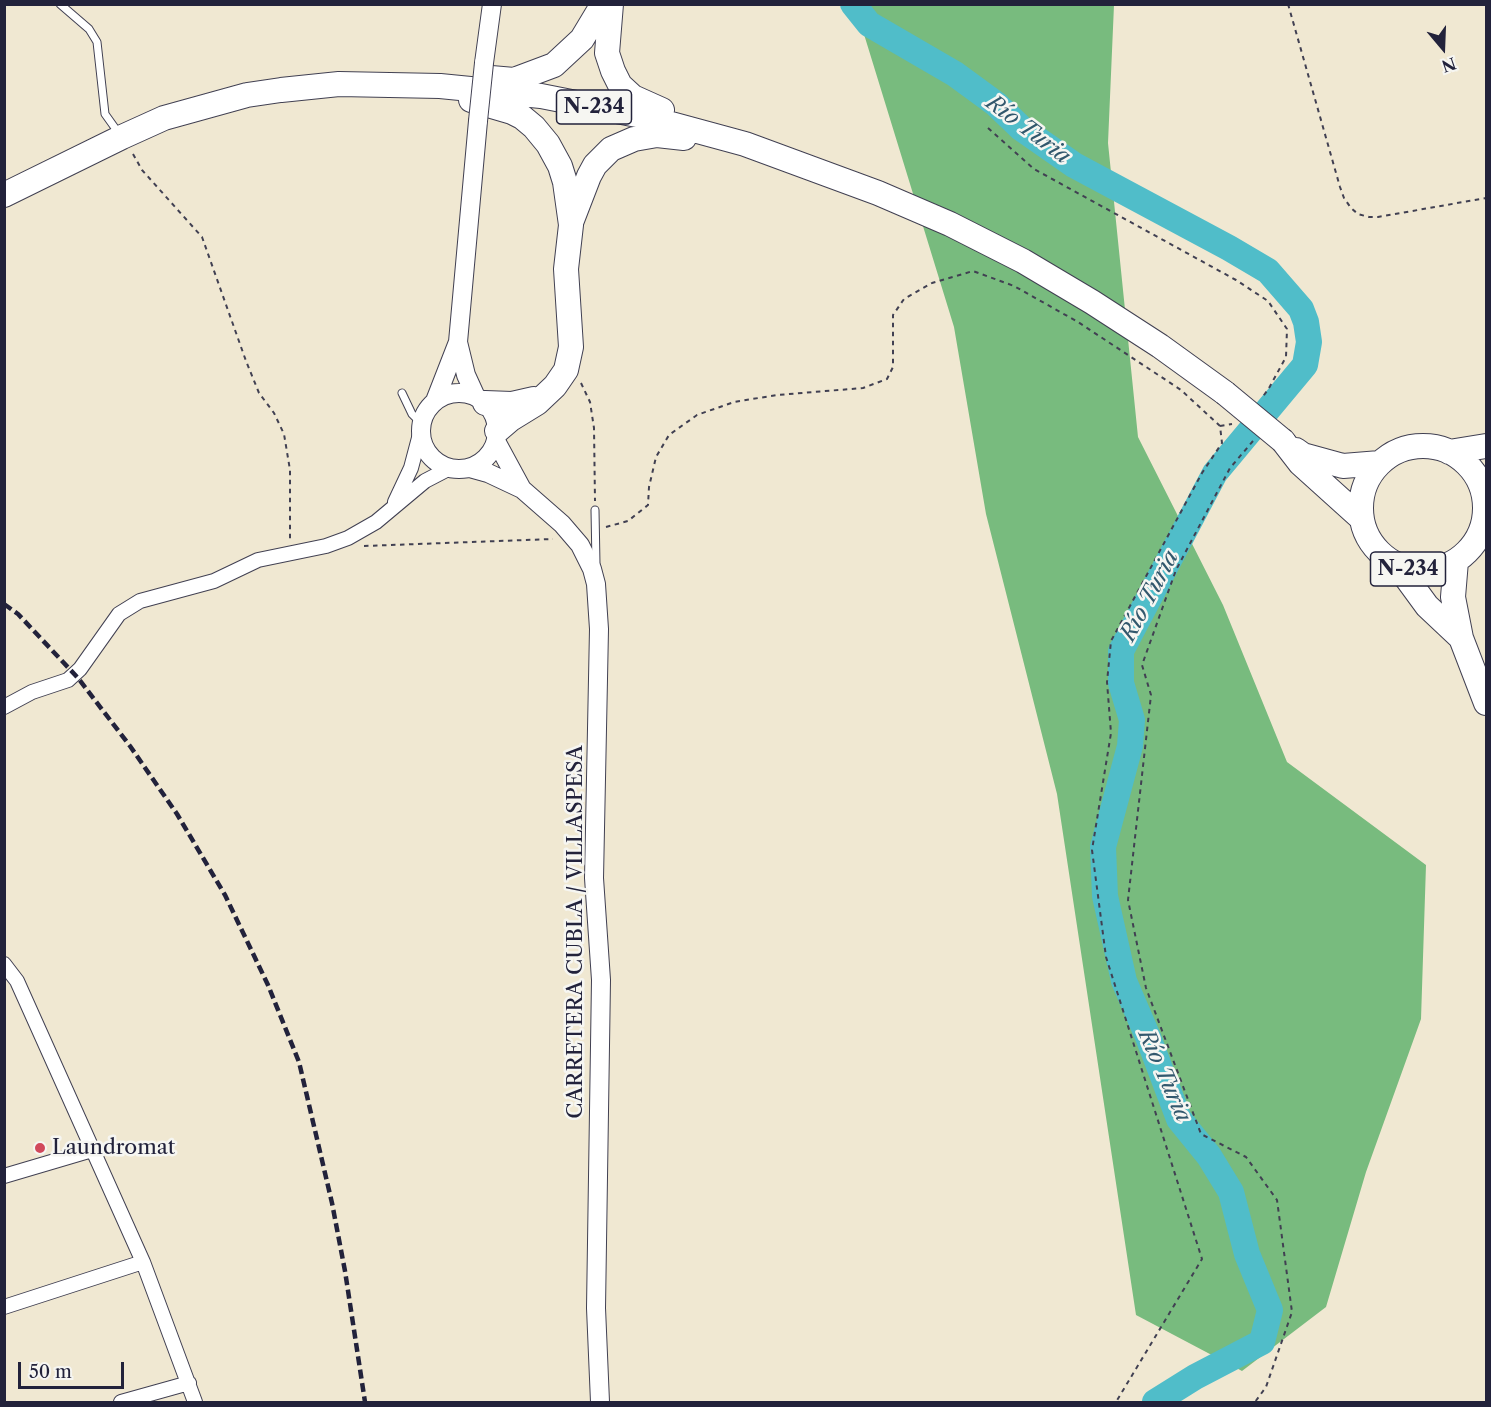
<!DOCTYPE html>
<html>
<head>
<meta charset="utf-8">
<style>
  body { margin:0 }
  #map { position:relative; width:1491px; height:1407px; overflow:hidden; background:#f0e8d2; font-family:"Libre Caslon Text",serif }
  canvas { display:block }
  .frame { position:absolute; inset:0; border:6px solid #22223b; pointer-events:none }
  .north { position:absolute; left:1413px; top:18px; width:60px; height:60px; -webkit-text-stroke:4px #f6f6f2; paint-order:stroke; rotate:161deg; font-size:16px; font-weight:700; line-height:24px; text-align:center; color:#22223b }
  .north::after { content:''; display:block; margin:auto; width:21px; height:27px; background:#22223b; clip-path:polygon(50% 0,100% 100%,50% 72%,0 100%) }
  .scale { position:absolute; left:18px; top:1362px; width:106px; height:27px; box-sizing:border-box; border:3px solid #22223b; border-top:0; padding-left:8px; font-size:18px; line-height:21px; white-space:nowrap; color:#22223b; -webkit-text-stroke:4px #f6f6f2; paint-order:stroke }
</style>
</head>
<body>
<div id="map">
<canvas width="1491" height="1407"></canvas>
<div class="frame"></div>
<div class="north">N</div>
<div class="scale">50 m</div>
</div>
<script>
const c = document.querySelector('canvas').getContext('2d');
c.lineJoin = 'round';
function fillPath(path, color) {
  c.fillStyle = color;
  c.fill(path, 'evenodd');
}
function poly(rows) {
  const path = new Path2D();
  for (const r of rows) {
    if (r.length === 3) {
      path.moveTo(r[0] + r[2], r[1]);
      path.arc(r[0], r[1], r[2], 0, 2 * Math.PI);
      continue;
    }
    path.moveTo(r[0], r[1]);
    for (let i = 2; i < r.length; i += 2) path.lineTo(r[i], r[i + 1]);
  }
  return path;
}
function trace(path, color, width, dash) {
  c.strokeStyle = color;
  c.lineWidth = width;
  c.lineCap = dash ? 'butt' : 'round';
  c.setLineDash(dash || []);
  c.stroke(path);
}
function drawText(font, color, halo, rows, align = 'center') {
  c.font = font + ' "Libre Caslon Text",serif';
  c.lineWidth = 5;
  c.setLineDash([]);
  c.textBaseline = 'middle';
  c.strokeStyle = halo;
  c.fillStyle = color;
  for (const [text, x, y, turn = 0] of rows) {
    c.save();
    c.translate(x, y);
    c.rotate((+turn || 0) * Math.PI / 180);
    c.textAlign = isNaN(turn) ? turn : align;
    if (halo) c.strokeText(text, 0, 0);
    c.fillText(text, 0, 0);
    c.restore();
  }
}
const forest = poly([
  [855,5,1114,5,1108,143,1138,437,1223,605,1287,762,1426,865,1421,1019,1366,1172,1326,1307,1242,1371,1136,1315,1057,794,986,514,954,327]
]);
const river = poly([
  [853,4,869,24,955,74,996,104,1021,128,1074,165,1229,248,1268,271,1301,309,1306,322,1309,342,1305,365,1215,473,1121,651,1121,683,1132,720,1130,746,1103,847,1105,896,1124,981,1148,1037,1179,1119,1209,1156,1231,1192,1247,1254,1270,1310,1262,1342,1195,1377,1155,1402]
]);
const path = poly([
  [1288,4,1340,187,1344,198,1351,208,1358,214,1369,217,1378,217,1486,198],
  [473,5,473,4],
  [988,128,1034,169,1236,280,1268,301,1287,329,1286,357,1269,388,1262,398],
  [133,154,142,170,202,237,246,361,259,393,274,413,284,434,290,470,290,540],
  [581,383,590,402,594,428,595,501],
  [1220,426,1232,424],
  [1253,441,1230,468,1176,570,1142,665,1151,695,1128,900,1146,988,1201,1134,1246,1157,1277,1200,1292,1312,1266,1387,1255,1402],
  [606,527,628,521,648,505,649,487,656,457,669,435,697,415,734,402,777,395,863,388,887,379,893,367,893,315,904,299,932,283,973,271,1014,286,1078,322,1181,390,1220,426,1222,443,1202,473,1111,641,1107,682,1111,733,1092,850,1106,957,1202,1259,1116,1402],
  [364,546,553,539]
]);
const lane = poly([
  [60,4,89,29,97,42,105,114,120,135],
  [402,393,412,414,421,423],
  [595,510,596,564]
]);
const street = poly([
  [395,502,411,468,420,434],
  [4,707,32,692,68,680,80,669,119,614,140,601,214,581,258,560,326,546,348,538,376,522,425,481,450,468],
  [4,964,17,981,143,1262,195,1402],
  [4,1176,92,1150],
  [4,1307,143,1262],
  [121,1402,189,1383]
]);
const secondary = poly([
  [484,63,492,4],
  [458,342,466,375,476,397],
  [459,431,38],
  [435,401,458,342,478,121],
  [496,441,522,489],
  [470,468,488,473,522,489,562,524,580,545,592,569,596,584,599,629,594,878,601,980,596,1308,600,1402]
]);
const highway = poly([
  [611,4,607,53,613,71,620,85,633,97,662,110],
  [491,78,514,80,554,65,582,39,603,4],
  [471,100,512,112,522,117,534,127,548,144,560,166,565,182,571,225,566,269,571,347,566,370,555,386,537,403,511,419,497,431],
  [4,195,122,137,164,118,247,95,281,90,339,84,440,86,541,96,642,116,745,144,878,193,950,224,1023,261,1092,302,1160,346,1225,393],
  [572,220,589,176,595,165,611,149,634,139,657,135,684,138],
  [485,403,512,404,534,399],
  [1283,441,1300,463,1361,518],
  [1423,508,62],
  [1296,450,1303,455,1343,466,1380,463],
  [1449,452,1486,446],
  [1456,561,1453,597,1461,638,1486,703],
  [1397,565,1427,606,1461,638]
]);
const rail = poly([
  [4,604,18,614,78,678,130,746,177,814,225,895,268,985,299,1062,332,1203,345,1271,365,1402]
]);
const secondaryBridge = poly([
  [478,121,484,63]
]);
const highwayBridge = poly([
  [1225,393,1283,441]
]);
const markers = [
  [40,1148,6,"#d1495b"]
];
const shields = [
  [594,107,75],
  [1408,569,75]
];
const shieldNames = [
  ["N-234",594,107],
  ["N-234",1408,569]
];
const streetNames = [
  ["CARRETERA CUBLA / VILLASPESA",576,932,-90]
];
const poiNames = [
  ["Laundromat",52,1148]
];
const waterNames = [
  ["Río Turia",1028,130,37],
  ["Río Turia",1150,596,-62],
  ["Río Turia",1164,1076,66]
];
fillPath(forest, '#78bb7e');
trace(river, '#50bdc9', 26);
trace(lane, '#414052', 9);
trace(street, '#414052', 16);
trace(secondary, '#414052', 20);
trace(highway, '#414052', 26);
trace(path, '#414052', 2, [4.5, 4.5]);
trace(lane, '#fff', 7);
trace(street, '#fff', 14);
trace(secondary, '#fff', 18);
trace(highway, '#fff', 24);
trace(rail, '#22223b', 4.5, [9, 4.5]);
trace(secondaryBridge, '#414052', 20, []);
trace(highwayBridge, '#414052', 26, []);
trace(secondaryBridge, '#fff', 18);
trace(highwayBridge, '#fff', 24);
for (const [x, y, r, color] of markers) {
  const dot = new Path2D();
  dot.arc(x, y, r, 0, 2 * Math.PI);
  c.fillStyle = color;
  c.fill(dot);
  trace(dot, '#f6f6f2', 2);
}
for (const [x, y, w] of shields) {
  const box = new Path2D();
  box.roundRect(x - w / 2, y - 17, w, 34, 4.5);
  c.fillStyle = '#f6f6f2';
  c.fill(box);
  trace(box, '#22223b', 1.5);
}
drawText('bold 20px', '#22223b', null, shieldNames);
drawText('21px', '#22223b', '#f6f6f2', streetNames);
drawText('21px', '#22223b', '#f6f6f2', poiNames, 'left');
drawText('italic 22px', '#32586d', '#f6f6f2', waterNames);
</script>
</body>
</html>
